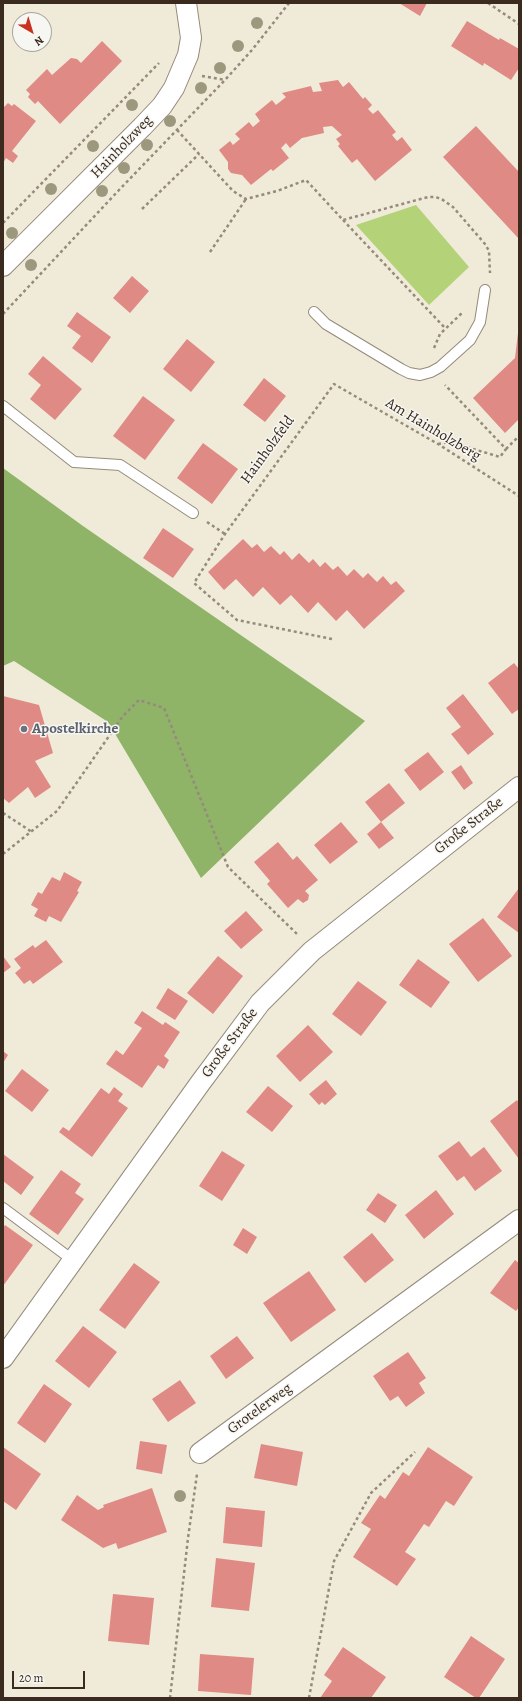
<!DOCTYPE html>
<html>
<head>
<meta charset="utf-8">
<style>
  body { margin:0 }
  #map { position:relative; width:522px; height:1701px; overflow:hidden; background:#efebd8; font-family:Alegreya,serif }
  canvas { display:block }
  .frame { position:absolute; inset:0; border:4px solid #3b2a1e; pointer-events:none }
  .north { position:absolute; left:12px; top:12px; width:40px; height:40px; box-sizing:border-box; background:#f6f6f2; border:1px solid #aba49d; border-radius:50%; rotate:142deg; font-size:11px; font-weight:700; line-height:16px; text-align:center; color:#3b2a1e }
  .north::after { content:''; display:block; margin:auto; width:14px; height:18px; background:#c8321e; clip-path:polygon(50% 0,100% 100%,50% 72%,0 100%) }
  .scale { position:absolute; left:12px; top:1671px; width:73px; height:18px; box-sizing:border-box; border:2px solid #3b2a1e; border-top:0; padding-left:5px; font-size:12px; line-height:14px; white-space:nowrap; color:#3b2a1e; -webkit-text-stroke:3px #f6f6f2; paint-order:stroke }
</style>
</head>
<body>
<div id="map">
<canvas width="522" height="1701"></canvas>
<div class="frame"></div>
<div class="north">N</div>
<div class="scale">20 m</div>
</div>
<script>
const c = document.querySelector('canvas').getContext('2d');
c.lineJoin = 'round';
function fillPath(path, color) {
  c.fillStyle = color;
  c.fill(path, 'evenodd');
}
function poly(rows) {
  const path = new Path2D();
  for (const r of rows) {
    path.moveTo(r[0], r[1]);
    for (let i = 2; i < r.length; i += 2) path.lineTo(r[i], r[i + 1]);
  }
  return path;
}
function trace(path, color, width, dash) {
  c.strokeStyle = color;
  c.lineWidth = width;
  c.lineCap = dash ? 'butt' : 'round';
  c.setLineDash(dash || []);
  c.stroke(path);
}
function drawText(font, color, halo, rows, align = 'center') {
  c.font = font + ' Alegreya,serif';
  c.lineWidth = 3;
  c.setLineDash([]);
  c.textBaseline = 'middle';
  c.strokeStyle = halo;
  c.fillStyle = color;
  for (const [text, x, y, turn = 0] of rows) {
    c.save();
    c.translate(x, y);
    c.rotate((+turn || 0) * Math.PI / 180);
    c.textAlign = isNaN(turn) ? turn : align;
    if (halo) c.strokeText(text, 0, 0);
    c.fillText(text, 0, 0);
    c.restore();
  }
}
const green = poly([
  [416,205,469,267,429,305,356,225]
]);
const forest = poly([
  [3,468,83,526,365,721,201,878,108,722,14,661,3,666]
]);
const building = poly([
  [399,3,427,3,420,16],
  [467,21,499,40,500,38,519,49,519,68,511,80,484,63,483,66,451,46],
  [102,41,122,61,60,124,38,101,35,104,28,97,30,94,26,90,47,69,52,75,71,58,77,59,81,63],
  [338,80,343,87,349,82,363,99,365,97,372,105,368,109,373,114,378,110,396,132,392,135,397,141,402,137,412,150,375,181,357,159,352,163,338,146,340,144,336,139,342,135,332,126,323,127,324,133,302,138,290,148,286,143,281,148,289,158,273,171,271,169,251,185,242,175,231,173,228,169,228,162,219,150,230,141,233,145,240,139,235,134,249,122,253,127,260,121,255,114,272,100,276,105,286,97,282,93,311,86,313,92,322,91,319,83],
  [8,103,12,106,14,104,36,121,12,151,18,156,13,163,6,158,3,163,3,108],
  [476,126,519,172,519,239,443,157],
  [132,276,149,291,130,313,113,298],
  [77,312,111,337,92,363,72,348,81,336,67,326],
  [518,333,519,419,505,433,473,398,515,358],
  [187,339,215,362,191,392,163,369],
  [43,356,82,389,55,420,30,399,41,385,28,374],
  [264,378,286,396,265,422,243,405],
  [143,396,175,420,145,460,113,436],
  [203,443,238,469,212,504,177,478],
  [163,528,194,549,173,578,143,558],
  [243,539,252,548,257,544,264,552,271,546,280,555,284,551,292,560,299,553,309,563,313,559,320,567,325,562,333,570,338,566,347,576,354,569,363,578,368,573,377,582,383,576,391,585,396,581,405,591,364,629,347,610,336,621,318,602,308,613,291,595,280,605,263,587,253,597,236,579,224,590,208,572],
  [514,663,519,669,519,709,512,714,488,683],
  [463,694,494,734,468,755,451,734,461,727,446,708],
  [3,696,39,705,53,753,35,761,51,787,35,798,28,787,9,803,3,798],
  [428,752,444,772,420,791,404,770],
  [461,765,473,783,464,790,451,772],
  [389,783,405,803,381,822,365,802],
  [341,822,358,842,330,864,314,845],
  [381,822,394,838,379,849,367,834],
  [278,842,293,860,297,856,318,880,305,891,309,895,308,900,303,903,298,899,288,908,267,884,270,881,254,862],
  [64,872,82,882,77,891,79,892,61,922,49,916,46,922,34,916,38,909,31,905,38,892,42,894,52,877,60,881],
  [519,888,519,933,497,917],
  [246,911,263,930,241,949,224,931],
  [483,918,512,956,478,982,449,944],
  [46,940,63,962,33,984,30,980,24,984,15,973,21,968,14,959,33,945,35,948],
  [3,956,11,967,3,973],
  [218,956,243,976,213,1014,187,993],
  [418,959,450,982,431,1008,399,985],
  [358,981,387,1002,361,1036,332,1014],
  [168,988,188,1001,175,1020,156,1008],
  [142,1011,163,1025,165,1022,180,1032,164,1056,169,1060,164,1069,158,1065,142,1088,106,1064,116,1050,123,1055,142,1028,134,1023],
  [308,1025,333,1052,300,1082,276,1056],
  [3,1051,8,1055,3,1063],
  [22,1069,49,1090,32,1112,5,1091],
  [326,1080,337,1094,325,1105,322,1102,319,1105,309,1094],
  [268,1086,293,1106,272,1132,246,1112],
  [114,1087,123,1094,118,1101,128,1108,92,1157,59,1132,63,1127,69,1131,101,1088,109,1094],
  [517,1100,519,1103,519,1159,490,1121],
  [459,1141,471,1157,484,1147,502,1171,475,1191,464,1176,457,1181,438,1156],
  [222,1151,245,1165,222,1201,199,1186],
  [3,1154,34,1177,21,1195,3,1181],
  [61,1170,81,1184,75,1193,84,1199,58,1235,29,1214],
  [436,1190,454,1214,424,1239,405,1215],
  [378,1193,397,1205,385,1223,366,1210],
  [5,1225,33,1245,3,1286,3,1228],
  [243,1228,257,1237,247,1254,233,1245],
  [372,1233,394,1260,365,1283,343,1257],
  [515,1260,519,1263,519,1307,516,1311,490,1293],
  [134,1263,160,1282,125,1329,99,1310],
  [309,1271,336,1310,291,1342,263,1303],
  [83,1326,117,1352,89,1388,55,1361],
  [237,1336,254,1358,226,1379,210,1356],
  [408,1352,426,1378,419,1383,425,1393,406,1407,398,1396,390,1401,373,1376],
  [180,1380,196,1403,168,1422,152,1399],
  [44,1384,72,1404,45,1443,17,1423],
  [140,1441,167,1445,162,1474,136,1469],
  [261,1444,303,1452,297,1486,254,1478],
  [3,1447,41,1474,16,1510,3,1501],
  [428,1447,473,1477,454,1506,446,1501,429,1527,424,1524,405,1552,416,1559,397,1586,353,1557,371,1529,361,1523,380,1495,385,1499,403,1472,409,1476],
  [152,1488,167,1532,118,1549,116,1543,103,1548,61,1520,77,1495,98,1510,104,1507,103,1505],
  [226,1507,265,1511,262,1547,223,1543],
  [216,1558,255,1563,249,1611,211,1607],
  [113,1594,154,1598,149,1645,108,1641],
  [471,1636,505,1659,479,1698,476,1698,444,1677],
  [343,1647,386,1677,371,1698,320,1698,332,1681,324,1675],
  [200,1654,254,1658,251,1695,198,1691]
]);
const path = poly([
  [488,3,519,24],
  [202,76,225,80],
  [177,130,233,191,246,199,277,191,306,180,343,220,428,197,436,197,443,200,453,207,485,244,489,251,490,273],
  [142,209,199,154],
  [343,220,445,328],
  [3,223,159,63],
  [210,252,246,199],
  [3,314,119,190,225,80,252,50,289,3],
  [434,348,440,334,463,312],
  [438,444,450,442,500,457,506,449,445,385],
  [506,449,519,436],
  [207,522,225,534],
  [332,639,237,620,194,583,225,534,334,384,438,444,519,496],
  [3,813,32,832],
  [3,854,57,811,123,716,139,700,164,708,228,867,297,934],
  [170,1698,188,1538,197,1474],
  [309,1698,334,1561,371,1493,415,1452]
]);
const lane = poly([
  [314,312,326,324,401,369,409,373,420,375,431,372,440,367,470,340,480,322,485,290],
  [3,406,74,462,120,465,193,513],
  [3,1208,74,1261]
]);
const street = poly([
  [3,266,142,127,162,106,174,88,188,55,191,38,186,3],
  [3,1358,201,1082,260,1003,312,951,519,787],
  [200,1453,519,1220]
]);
const trees = [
  [257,23],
  [238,46],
  [220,68],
  [201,88],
  [132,105],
  [170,121],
  [147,145],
  [93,146],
  [124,168],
  [51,189],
  [102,191],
  [12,233],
  [31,265],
  [180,1496]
];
const markers = [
  [24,729,4,"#6b7280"]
];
const streetNames = [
  ["Hainholzweg",122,147,-46],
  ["Am Hainholzberg",433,430,31],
  ["Hainholzfeld",268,450,-54],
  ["Große Straße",469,826,-38],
  ["Große Straße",230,1043,-53],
  ["Grotelerweg",260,1409,-36]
];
const worshipNames = [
  ["Apostelkirche",32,729]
];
fillPath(green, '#b4d278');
fillPath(forest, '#8fb468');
fillPath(building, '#e08a85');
trace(lane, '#958a7b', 12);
trace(street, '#958a7b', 22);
trace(path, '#958a7b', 2.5, [3, 3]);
trace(lane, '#fff', 10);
trace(street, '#fff', 20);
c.fillStyle = '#9c987e';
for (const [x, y] of trees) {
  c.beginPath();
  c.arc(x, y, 6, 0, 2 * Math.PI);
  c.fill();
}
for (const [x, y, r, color] of markers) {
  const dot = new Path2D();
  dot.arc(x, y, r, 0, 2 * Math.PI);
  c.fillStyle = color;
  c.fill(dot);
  trace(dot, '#f6f6f2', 1.5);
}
drawText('15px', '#3b2a1e', '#f6f6f2', streetNames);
drawText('bold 15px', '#5b616d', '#f6f6f2', worshipNames, 'left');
</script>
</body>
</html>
